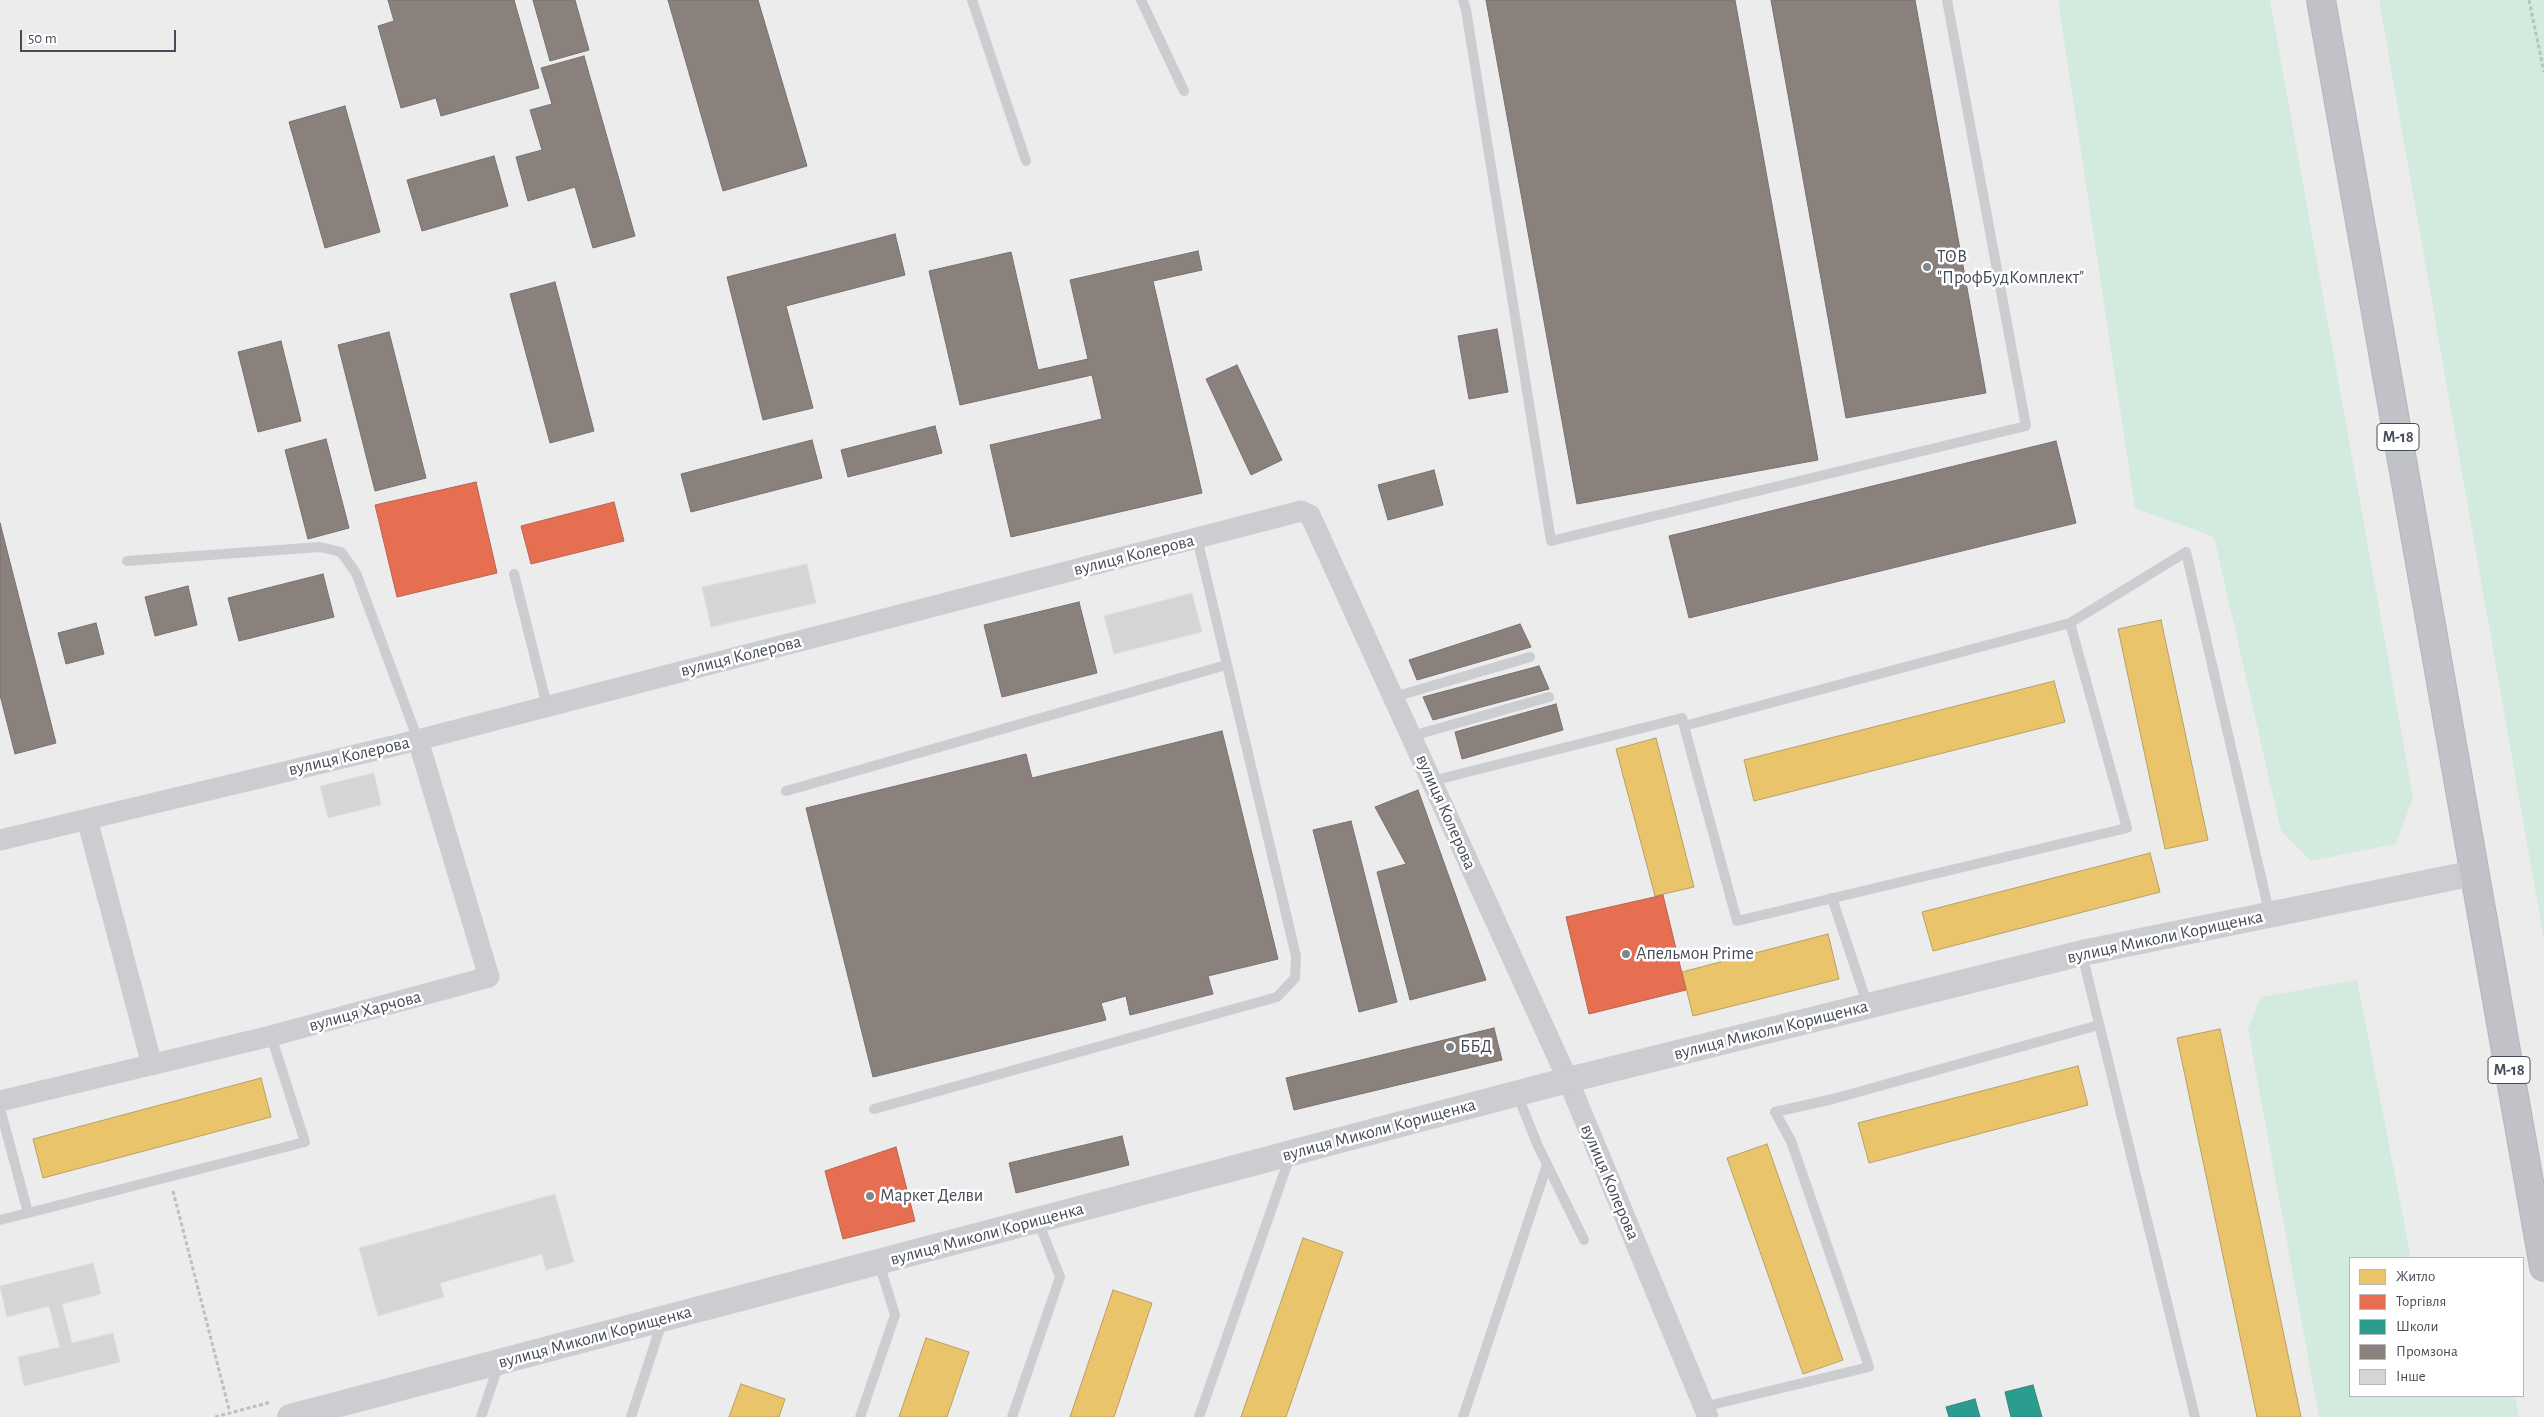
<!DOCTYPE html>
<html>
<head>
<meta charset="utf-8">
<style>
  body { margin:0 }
  #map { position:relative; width:2544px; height:1417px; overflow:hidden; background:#edecec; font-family:"Alegreya Sans",sans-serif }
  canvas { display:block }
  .legend { position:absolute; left:2349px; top:1257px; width:175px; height:140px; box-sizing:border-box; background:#fff; border:1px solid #b5b7bc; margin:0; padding:6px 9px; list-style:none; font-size:15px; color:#464c57 }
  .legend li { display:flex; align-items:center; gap:10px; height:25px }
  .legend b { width:25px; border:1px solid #b5b7bc }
  .scale { position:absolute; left:20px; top:30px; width:156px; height:22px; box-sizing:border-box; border:2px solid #464c57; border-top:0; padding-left:6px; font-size:15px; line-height:18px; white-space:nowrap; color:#464c57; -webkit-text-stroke:4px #fff; paint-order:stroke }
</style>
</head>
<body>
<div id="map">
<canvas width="2544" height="1417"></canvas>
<ul class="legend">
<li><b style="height:14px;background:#e9c46a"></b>Житло</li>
<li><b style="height:14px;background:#e76f51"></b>Торгівля</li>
<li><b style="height:14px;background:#2a9d8f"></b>Школи</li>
<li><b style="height:14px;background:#8a817c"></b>Промзона</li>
<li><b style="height:14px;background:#d5d4d7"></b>Інше</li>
</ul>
<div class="scale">50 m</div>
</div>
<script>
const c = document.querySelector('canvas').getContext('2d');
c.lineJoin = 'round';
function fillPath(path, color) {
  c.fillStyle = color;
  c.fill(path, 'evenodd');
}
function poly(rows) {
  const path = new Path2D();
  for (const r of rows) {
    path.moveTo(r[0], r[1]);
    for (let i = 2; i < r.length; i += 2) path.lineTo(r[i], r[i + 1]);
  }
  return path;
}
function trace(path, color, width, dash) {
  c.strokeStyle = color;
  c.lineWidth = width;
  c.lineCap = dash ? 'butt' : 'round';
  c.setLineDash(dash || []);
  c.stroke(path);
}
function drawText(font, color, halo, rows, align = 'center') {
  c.font = font + ' "Alegreya Sans",sans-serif';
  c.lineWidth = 5;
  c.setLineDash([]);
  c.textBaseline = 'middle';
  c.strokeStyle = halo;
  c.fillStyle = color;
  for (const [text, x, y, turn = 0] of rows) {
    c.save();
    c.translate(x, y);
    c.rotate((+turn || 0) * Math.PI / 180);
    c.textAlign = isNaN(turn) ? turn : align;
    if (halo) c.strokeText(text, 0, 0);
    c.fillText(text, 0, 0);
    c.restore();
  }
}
const green = poly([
  [2058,0,2270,0,2413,797,2396,844,2311,861,2281,831,2214,537,2135,508],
  [2379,0,2544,0,2544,940],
  [2357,980,2411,1258,2350,1258,2350,1396,2515,1396,2519,1417,2319,1417,2248,1029,2261,997]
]);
const homes = poly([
  [2161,620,2208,840,2165,849,2118,629,2161,620],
  [2054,681,2065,722,1754,801,1744,760,2054,681],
  [1656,738,1694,887,1655,896,1616,749,1656,738],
  [2150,853,2160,892,1933,951,1922,912,2150,853],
  [1828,934,1839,979,1693,1016,1682,972,1828,934],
  [2220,1029,2301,1417,2257,1417,2177,1038,2220,1029],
  [2078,1066,2088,1105,1869,1163,1858,1123,2078,1066],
  [261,1078,271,1117,43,1178,33,1139,261,1078],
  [1767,1144,1843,1360,1803,1374,1727,1158,1767,1144],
  [1303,1238,1343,1252,1286,1417,1241,1417,1303,1238],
  [1113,1290,1152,1303,1114,1417,1070,1417,1113,1290],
  [926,1338,969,1352,947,1417,899,1417,926,1338],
  [741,1384,785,1399,779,1417,729,1417,741,1384]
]);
const shops = poly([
  [476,482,497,573,397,597,375,505,476,482],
  [614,502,624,541,531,564,521,526,614,502],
  [1663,895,1686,990,1589,1014,1566,917,1663,895],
  [896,1147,915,1221,843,1239,825,1171,896,1147]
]);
const schools = poly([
  [2033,1385,2042,1417,2011,1417,2005,1392,2033,1385],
  [1975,1399,1980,1417,1949,1417,1946,1407,1975,1399]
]);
const industry = poly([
  [388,0,514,0,539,88,441,116,436,98,401,108,378,26,394,21,388,0],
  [533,0,575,0,589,50,550,61,533,0],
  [668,0,758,0,807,166,723,191,668,0],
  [1486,0,1735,0,1818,460,1577,504,1486,0],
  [1771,0,1915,0,1986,393,1846,418,1771,0],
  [584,56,635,236,593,248,575,187,528,201,516,157,542,150,530,110,552,104,541,68,584,56],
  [345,106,380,232,325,248,289,122,345,106],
  [494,156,508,206,422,231,407,180,494,156],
  [895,234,905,275,786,306,813,408,763,420,727,277,895,234],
  [1198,251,1202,270,1153,281,1202,493,1011,537,990,445,1102,419,1092,375,960,405,929,271,1011,252,1038,370,1088,359,1070,280,1198,251],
  [555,282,594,431,550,443,510,294,555,282],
  [1497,329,1508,392,1469,399,1458,336,1497,329],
  [389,332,426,478,375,491,338,345,389,332],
  [281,341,301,421,258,432,238,352,281,341],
  [1237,365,1282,460,1251,475,1206,379,1237,365],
  [935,426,942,453,848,477,841,450,935,426],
  [326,439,349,528,308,539,285,450,326,439],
  [812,440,822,478,691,512,681,474,812,440],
  [2056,441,2076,523,1689,618,1669,536,2056,441],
  [1434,470,1443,505,1388,520,1378,485,1434,470],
  [0,523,56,743,15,754,0,695,0,523],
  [323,574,334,617,239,641,228,598,323,574],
  [188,586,197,625,155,636,145,597,188,586],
  [1079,602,1097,673,1002,697,984,625,1079,602],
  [96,623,104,654,66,664,58,633,96,623],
  [1520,624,1531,647,1417,680,1409,660,1520,624],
  [1539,666,1549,689,1433,720,1423,697,1539,666],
  [1556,704,1563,730,1462,759,1455,732,1556,704],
  [1222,731,1278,959,1208,976,1213,994,1130,1015,1126,996,1101,1003,1106,1020,873,1077,806,808,1026,754,1032,778,1222,731],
  [1418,790,1486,980,1410,1000,1377,872,1406,864,1375,807,1418,790],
  [1351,821,1397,1002,1359,1012,1313,830,1351,821],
  [1494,1028,1502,1060,1294,1110,1286,1078,1494,1028],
  [1122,1136,1129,1165,1016,1193,1009,1163,1122,1136]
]);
const building = poly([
  [807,564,816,603,711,627,702,587,807,564],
  [1192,593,1202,632,1114,654,1104,616,1192,593],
  [374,773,381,805,328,818,320,786,374,773],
  [555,1194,574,1262,546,1270,542,1254,440,1283,444,1297,378,1316,359,1248,555,1194],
  [93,1263,101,1294,62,1304,72,1343,113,1333,120,1362,24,1386,18,1357,60,1347,49,1306,7,1317,0,1286,93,1263]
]);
const path = poly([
  [2529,0,2544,72],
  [173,1191,230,1413],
  [215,1417,271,1402]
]);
const service = poly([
  [972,0,1026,161],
  [1141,0,1184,91],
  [1463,0,1466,10,1551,541,2026,426,1947,0],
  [127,561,320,547,341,552,356,573,418,740],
  [514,574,547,706],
  [2070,623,2186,552,2270,916],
  [1394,697,1530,657],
  [1412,736,1549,697],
  [1432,781,1682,718,1684,726,1737,921,2127,828,2070,623,1684,726],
  [786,791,1226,665],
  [1832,898,1868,1006],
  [2082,954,2195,1417],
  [1517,1094,1538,1146,1584,1240],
  [0,1108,28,1213,0,1220],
  [874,1109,1277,997,1295,978,1296,956,1197,538],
  [28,1213,305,1142,271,1036],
  [1703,1407,1869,1367,1791,1141,1775,1112,1833,1099,2099,1025],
  [481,1417,499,1364],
  [631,1417,662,1322],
  [860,1417,895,1315,879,1263],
  [1012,1417,1060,1277,1038,1221],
  [1199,1417,1290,1156],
  [1463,1417,1547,1165]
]);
const minor = poly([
  [87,819,152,1065],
  [0,840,418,740,1301,511,1310,515,1568,1080,1708,1417],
  [0,1101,271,1036,489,977,418,740]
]);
const tertiary = poly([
  [290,1417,1568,1080,2082,953,2474,873]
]);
const trunk = poly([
  [2321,0,2544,1267]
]);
const markers = [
  [1927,267,5,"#80848b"],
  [1626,954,5,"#80848b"],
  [1450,1047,5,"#80848b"],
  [870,1196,5,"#80848b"]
];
const shields = [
  [2398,437,42],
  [2509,1070,42]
];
const shieldNames = [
  ["М-18",2398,437],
  ["М-18",2509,1070]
];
const poiNames = [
  ["ТОВ",1937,257],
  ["\"ПрофБудКомплект\"",1937,278],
  ["Апельмон Prime",1636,954],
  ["ББД",1460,1047],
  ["Маркет Делви",880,1196]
];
const streetNames = [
  ["вулиця Колерова",1134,555,-14],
  ["вулиця Колерова",741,656,-14],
  ["вулиця Колерова",349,756,-13],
  ["вулиця Колерова",1446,812,66],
  ["вулиця Миколи Корищенка",2165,937,-12],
  ["вулиця Харчова",365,1011,-15],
  ["вулиця Миколи Корищенка",1771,1030,-14],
  ["вулиця Миколи Корищенка",1379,1130,-15],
  ["вулиця Колерова",1610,1182,67],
  ["вулиця Миколи Корищенка",987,1234,-15],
  ["вулиця Миколи Корищенка",595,1337,-15]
];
fillPath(green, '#d3eadf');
fillPath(homes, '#e9c46a');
trace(homes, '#b8a064', 1);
fillPath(shops, '#e76f51');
trace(shops, '#b76453', 1);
fillPath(schools, '#2a9d8f');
trace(schools, '#32857e', 1);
fillPath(industry, '#8a817c');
trace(industry, '#767171', 1);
fillPath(building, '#d5d4d7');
trace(building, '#dededf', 1);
trace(trunk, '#b2b5bb', 30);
trace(path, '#b7c2c1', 3, [4, 2.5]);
trace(service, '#cbcdd0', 10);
trace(minor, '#cbcdd0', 21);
trace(tertiary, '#cbcdd0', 26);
trace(trunk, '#c0c2c8', 28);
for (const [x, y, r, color] of markers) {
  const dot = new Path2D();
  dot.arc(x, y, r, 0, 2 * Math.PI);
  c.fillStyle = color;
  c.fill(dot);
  trace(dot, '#fff', 2);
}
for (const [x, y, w] of shields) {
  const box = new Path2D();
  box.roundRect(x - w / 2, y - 13.5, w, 27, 4);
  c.fillStyle = '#fff';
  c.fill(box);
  trace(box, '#464c57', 1);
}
drawText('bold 16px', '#464c57', null, shieldNames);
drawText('18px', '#464c57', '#fff', poiNames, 'left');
drawText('18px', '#464c57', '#fff', streetNames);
</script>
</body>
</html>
